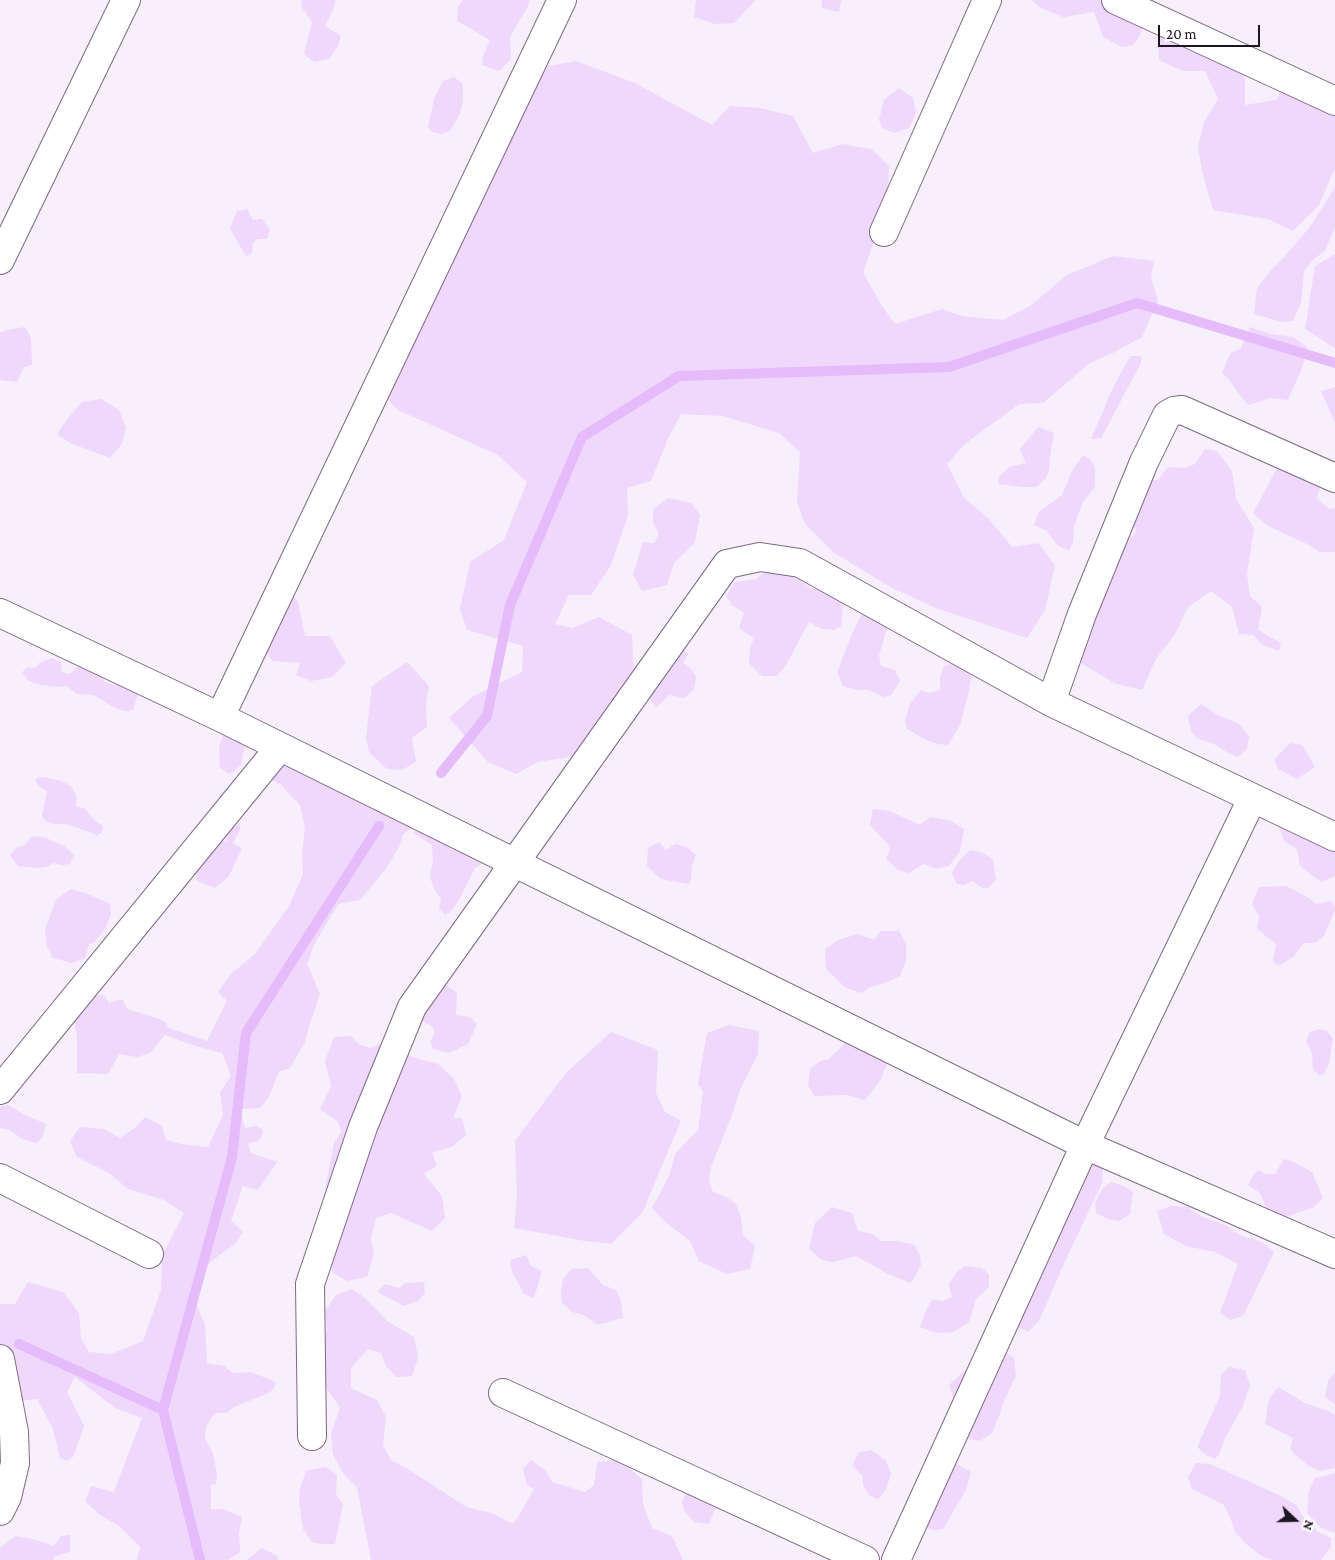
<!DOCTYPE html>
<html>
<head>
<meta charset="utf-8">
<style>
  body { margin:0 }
  #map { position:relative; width:1335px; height:1560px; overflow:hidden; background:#f7effc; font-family:"Crimson Pro",serif }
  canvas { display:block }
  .north { position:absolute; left:1270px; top:1495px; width:50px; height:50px; -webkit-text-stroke:4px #fff; paint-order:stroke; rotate:111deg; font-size:14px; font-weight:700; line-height:20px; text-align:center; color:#1d1621 }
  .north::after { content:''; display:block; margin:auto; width:18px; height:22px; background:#1d1621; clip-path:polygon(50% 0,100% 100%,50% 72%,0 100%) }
  .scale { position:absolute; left:1158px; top:25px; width:102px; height:22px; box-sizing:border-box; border:2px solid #1d1621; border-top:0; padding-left:6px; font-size:15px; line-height:18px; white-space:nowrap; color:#1d1621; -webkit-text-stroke:4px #fff; paint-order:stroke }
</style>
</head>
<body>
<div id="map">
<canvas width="1335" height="1560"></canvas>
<div class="north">N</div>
<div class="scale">20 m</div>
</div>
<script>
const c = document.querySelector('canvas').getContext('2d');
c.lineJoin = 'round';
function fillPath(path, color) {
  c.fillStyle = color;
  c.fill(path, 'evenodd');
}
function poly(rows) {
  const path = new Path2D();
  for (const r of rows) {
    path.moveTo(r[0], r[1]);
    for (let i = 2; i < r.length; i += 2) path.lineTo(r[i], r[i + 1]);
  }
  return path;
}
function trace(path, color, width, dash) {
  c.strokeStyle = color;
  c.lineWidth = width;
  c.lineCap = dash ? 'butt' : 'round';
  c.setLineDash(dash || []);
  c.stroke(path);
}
const green = poly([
  [302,0,335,0,334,8,325,26,341,36,338,46,329,59,314,62,304,54,312,22,301,6],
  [463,0,478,0,479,1,480,0,529,0,528,7,521,18,510,37,511,59,499,71,482,65,483,56,490,40,457,21,458,6],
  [696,0,754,0,755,1,734,23,715,24,694,17],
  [822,0,841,0,839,12,822,8],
  [1032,0,1143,0,1143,24,1140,36,1133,45,1122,47,1103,37,1094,12,1063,17,1039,7],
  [1158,28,1240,56,1245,80,1245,105,1276,100,1292,74,1335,89,1335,168,1319,205,1293,231,1268,219,1213,210,1203,175,1198,147,1204,122,1218,99,1205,71,1183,71,1159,60],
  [576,61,635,83,712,125,730,106,760,108,793,116,813,153,842,144,871,149,889,166,888,198,878,231,863,272,880,303,895,324,942,309,962,316,1003,320,1030,306,1067,275,1113,256,1154,261,1151,277,1158,301,1142,337,1115,352,1090,363,1043,403,1019,404,965,444,947,464,964,498,988,518,1012,547,1038,543,1055,565,1045,610,1027,638,938,609,892,588,833,552,805,524,797,502,800,452,779,433,723,416,681,414,667,441,651,481,627,488,628,516,610,567,591,595,569,595,555,624,572,628,599,617,632,635,635,692,586,755,537,762,516,774,488,762,449,718,472,697,522,672,523,646,467,630,460,609,470,562,504,540,527,482,498,455,398,410,380,392,515,120,548,66],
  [454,77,463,84,463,100,460,113,451,130,442,134,432,132,428,127,434,99,443,81],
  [899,88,913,98,916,113,909,128,894,133,882,128,879,120,884,100],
  [1335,187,1335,227,1325,251,1315,258,1304,271,1301,302,1293,321,1282,322,1254,314,1257,288,1273,268,1285,256,1310,227],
  [247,209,253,220,262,219,270,230,267,239,258,239,253,243,252,253,246,256,230,229,237,211],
  [1335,254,1335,348,1305,329,1315,266],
  [25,327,31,338,32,365,24,367,17,382,0,380,0,333,7,330],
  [1250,327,1271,334,1293,337,1307,347,1302,368,1288,400,1270,398,1248,405,1236,390,1228,378,1222,373,1230,354,1241,348],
  [1130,356,1141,356,1141,363,1101,438,1091,439,1111,392],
  [1335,387,1335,423,1321,391],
  [101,399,119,410,126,428,122,444,110,458,70,443,57,434,69,417,82,402],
  [1038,427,1054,433,1050,457,1049,470,1046,478,1036,487,1023,487,998,484,999,477,1009,467,1026,463,1020,449],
  [1205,449,1217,451,1232,471,1236,499,1254,528,1247,574,1250,596,1262,607,1258,630,1281,643,1279,651,1263,645,1253,635,1239,634,1232,607,1211,591,1188,607,1175,634,1156,659,1142,690,1116,684,1069,656,1058,636,1073,607,1088,559,1102,539,1131,538,1137,531,1127,520,1138,480,1158,480,1168,467,1184,468,1195,464],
  [1083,455,1091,460,1095,468,1095,487,1083,502,1074,526,1073,542,1069,551,1057,545,1047,531,1034,525,1039,512,1062,495,1072,471],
  [1297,459,1321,486,1316,498,1329,509,1335,508,1335,552,1319,552,1309,545,1268,526,1253,513,1276,470],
  [668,498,691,503,700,515,695,542,674,563,667,585,642,591,633,575,643,542,654,543,659,534,653,522,653,509],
  [771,566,786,571,812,589,828,587,840,594,843,608,841,626,834,630,822,629,809,622,786,665,777,676,762,676,749,663,750,648,754,638,739,628,744,613,732,605,726,596,735,582,756,579],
  [284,586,298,602,305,636,330,636,346,663,332,677,311,681,296,675,300,663,273,661,261,647],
  [862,613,876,617,888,625,879,655,881,666,895,670,900,681,891,695,884,697,869,690,857,690,843,686,837,672,852,634],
  [676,648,684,650,688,654,683,663,690,668,696,677,694,690,684,698,669,695,657,707,649,699,657,679],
  [52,658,61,663,62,672,70,674,83,662,100,668,104,682,115,685,129,683,139,691,133,710,126,711,117,709,93,695,77,694,67,686,58,687,40,685,29,681,22,672,28,667,35,668,39,663],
  [407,662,429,686,426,704,427,727,412,738,416,762,402,770,387,769,369,752,366,738,372,686],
  [958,662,972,669,969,691,960,725,948,745,938,744,926,740,907,729,905,720,910,704,921,690,930,693,940,690,940,677,944,666],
  [1201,704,1216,714,1239,724,1249,736,1247,749,1238,757,1228,753,1216,745,1197,738,1191,731,1188,716],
  [226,727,249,740,243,752,241,765,230,774,220,768,219,747],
  [1290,743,1302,745,1315,767,1297,779,1278,769,1274,760],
  [286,762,414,827,403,834,399,847,385,870,360,900,338,904,314,945,307,964,320,994,307,1033,305,1042,290,1068,279,1072,268,1098,260,1108,240,1109,245,1128,257,1126,263,1130,260,1140,248,1144,251,1153,277,1162,258,1190,243,1186,231,1221,235,1224,243,1232,235,1244,210,1262,190,1289,205,1324,207,1363,224,1366,233,1373,251,1372,276,1382,273,1390,266,1394,234,1407,227,1413,217,1413,212,1417,206,1427,205,1439,213,1453,217,1475,216,1484,211,1485,211,1509,223,1509,242,1517,239,1533,240,1552,228,1560,137,1560,140,1547,119,1526,100,1515,85,1501,91,1486,114,1492,142,1418,115,1408,75,1377,67,1392,84,1426,73,1457,66,1461,60,1458,53,1429,37,1399,0,1403,0,1304,15,1304,28,1282,63,1292,79,1313,81,1339,89,1352,111,1354,143,1341,161,1290,162,1256,184,1213,164,1200,128,1189,109,1173,77,1157,70,1141,80,1127,104,1129,120,1138,136,1127,145,1117,162,1126,166,1140,182,1144,208,1147,223,1115,220,1092,231,1076,222,1053,192,1045,165,1035,150,1053,137,1057,119,1054,108,1074,77,1073,77,1036,74,1021,84,1002,99,995,104,995,109,1003,117,1000,123,1000,127,1009,157,1018,165,1022,169,1028,207,1041,227,1001,218,992,231,974,255,954,289,906,303,874,302,853,305,829,300,805,280,784,265,777],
  [43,777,61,781,71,786,77,797,76,806,85,809,94,820,103,826,102,832,97,836,92,833,66,824,54,824,46,822,42,816,47,791,38,785,35,779],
  [873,809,889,811,920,825,930,817,949,820,964,829,960,851,949,866,936,869,924,864,908,873,898,870,886,859,890,849,887,843,870,825],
  [424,815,493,857,475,868,460,898,452,910,445,915,439,908,441,899,434,889,430,877,433,861,432,845,414,833],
  [1277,821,1335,837,1335,876,1321,882,1300,866,1297,849,1284,841],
  [240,824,240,830,233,843,242,848,229,876,215,888,197,881,195,866,215,842,226,841,229,829],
  [32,836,44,837,64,846,74,855,70,864,61,865,54,863,46,867,36,868,18,866,10,855,17,847,25,845],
  [659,842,666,850,676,844,688,848,696,855,692,865,691,880,689,884,661,879,647,866,648,848],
  [970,850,980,852,993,859,996,880,989,887,984,889,972,881,964,885,957,884,952,873,959,861],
  [1286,886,1309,898,1316,904,1331,901,1335,907,1335,910,1324,936,1315,943,1304,943,1293,957,1279,966,1273,962,1276,944,1257,929,1259,916,1252,904,1259,887],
  [71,889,88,894,110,904,111,913,106,927,94,943,89,944,85,958,72,963,53,958,47,946,45,929,56,900],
  [881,931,899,931,906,944,906,961,900,976,883,984,870,987,862,993,846,988,826,969,825,949,838,940,858,934,874,940],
  [439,982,446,985,457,993,456,1015,470,1017,477,1024,468,1044,449,1053,433,1049,430,1042,435,1032,432,1026,419,1019],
  [729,1025,759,1031,758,1054,740,1090,732,1115,711,1167,709,1180,713,1192,726,1197,736,1204,741,1218,743,1235,755,1246,750,1269,727,1274,699,1261,690,1241,665,1222,652,1208,669,1176,675,1154,698,1130,703,1092,698,1084,707,1033],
  [1320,1029,1327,1031,1333,1039,1329,1064,1323,1075,1319,1075,1313,1070,1312,1053,1306,1041,1310,1032],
  [611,1032,658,1050,656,1093,665,1112,681,1121,662,1165,643,1212,611,1244,585,1241,514,1228,517,1198,515,1141,566,1073],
  [351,1036,359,1044,370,1048,381,1044,389,1040,404,1043,408,1055,424,1061,437,1063,454,1079,462,1096,453,1118,462,1118,466,1135,453,1146,432,1153,437,1166,424,1174,442,1196,445,1218,432,1231,391,1213,376,1218,371,1239,374,1254,367,1277,347,1281,332,1272,331,1256,321,1210,334,1143,341,1132,338,1122,320,1109,331,1086,325,1061,334,1037],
  [847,1041,883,1042,887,1064,880,1081,865,1100,846,1095,814,1096,808,1085,810,1069,819,1062,829,1059],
  [8,1105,23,1114,46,1124,43,1136,37,1143,22,1139,10,1130,0,1128,0,1107],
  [1284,1159,1292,1161,1312,1172,1323,1198,1314,1207,1283,1218,1274,1216,1267,1209,1260,1193,1248,1185,1252,1177,1258,1170,1265,1174,1275,1174],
  [1094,1163,1103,1167,1102,1183,1062,1268,1039,1321,1028,1332,1018,1327,1015,1319,1084,1175],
  [1111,1182,1124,1186,1133,1192,1130,1214,1119,1221,1108,1219,1096,1213,1095,1203,1102,1189],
  [1171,1206,1187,1207,1203,1217,1225,1225,1240,1235,1262,1242,1274,1252,1243,1316,1230,1320,1220,1313,1238,1264,1215,1252,1186,1246,1164,1234,1157,1211],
  [832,1207,852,1213,858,1231,873,1234,881,1241,897,1241,915,1245,920,1256,921,1265,915,1277,910,1283,888,1274,856,1256,833,1262,822,1260,809,1249,815,1223],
  [526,1255,531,1266,542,1271,534,1298,524,1294,512,1272,510,1260],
  [965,1266,981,1268,989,1274,989,1287,976,1299,969,1322,953,1332,936,1333,920,1327,926,1310,933,1299,942,1301,952,1297,949,1284,957,1272],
  [588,1268,603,1285,616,1290,621,1301,623,1318,597,1325,584,1315,572,1312,562,1303,561,1293,563,1279,572,1269],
  [424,1282,425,1293,418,1301,404,1306,377,1292,385,1284,399,1288,405,1283],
  [352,1289,364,1297,387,1321,414,1337,418,1358,412,1376,396,1377,386,1366,381,1353,368,1349,351,1368,351,1388,377,1400,386,1417,383,1446,391,1460,411,1471,468,1508,492,1513,513,1524,521,1512,534,1489,527,1485,523,1469,531,1460,545,1470,552,1482,585,1492,594,1485,597,1462,619,1460,642,1479,643,1504,652,1528,672,1536,683,1560,371,1560,357,1487,342,1472,333,1454,331,1435,340,1407,328,1391,320,1374,319,1352,327,1330,325,1311,336,1295],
  [997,1347,1014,1358,1016,1376,1002,1405,1000,1414,992,1433,980,1441,965,1438,949,1385,964,1371,973,1367],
  [1230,1367,1245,1370,1250,1386,1242,1408,1224,1440,1220,1453,1215,1459,1206,1455,1197,1447,1220,1396,1221,1374],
  [1335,1372,1335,1404,1325,1397,1328,1381],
  [1278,1387,1305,1403,1328,1411,1335,1415,1335,1468,1320,1471,1309,1466,1294,1454,1290,1448,1293,1438,1265,1424,1269,1399],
  [872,1450,886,1461,891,1473,886,1490,878,1499,870,1496,863,1485,863,1476,852,1466,859,1452],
  [957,1455,956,1464,971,1472,966,1490,943,1529,934,1530,928,1529,925,1521],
  [1196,1463,1210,1464,1279,1495,1296,1505,1302,1515,1318,1532,1331,1538,1331,1547,1321,1560,1273,1560,1263,1557,1246,1544,1235,1532,1230,1517,1224,1505,1192,1489,1188,1477],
  [326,1467,337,1475,336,1494,343,1504,335,1544,320,1544,312,1542,303,1529,299,1502,300,1489,306,1471],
  [1335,1473,1335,1532,1334,1533,1320,1527,1307,1513,1309,1491,1315,1478],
  [689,1487,727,1499,714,1511,709,1524,694,1522,684,1510,682,1501],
  [70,1535,70,1552,55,1556,53,1560,0,1560,0,1548,15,1536,33,1539,54,1546,61,1536],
  [261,1548,276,1555,279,1560,247,1560]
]);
const stream = poly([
  [441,773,487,716,510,605,582,437,679,376,949,367,1137,303,1335,363],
  [19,1344,163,1410],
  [200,1560,163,1410,232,1157,246,1033,379,826]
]);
const street = poly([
  [1116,0,1335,101],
  [884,232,987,0],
  [0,260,126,0],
  [0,613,220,717,1085,1145,1335,1254],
  [1051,702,1082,614,1144,462,1167,415,1174,411,1182,410,1335,478],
  [220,717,562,0],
  [0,1090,280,747],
  [0,1178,149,1254],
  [0,1359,14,1432,15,1463,7,1497,0,1511],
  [503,1393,865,1560],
  [312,1436,310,1284,363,1127,412,1007,727,564,760,557,800,563,1051,702,1335,837],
  [896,1560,1085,1145,1252,799]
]);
fillPath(green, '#f0d7fc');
trace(stream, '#e5bbfa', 10);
trace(street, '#7c6a85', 30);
trace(street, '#fff', 28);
</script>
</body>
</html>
